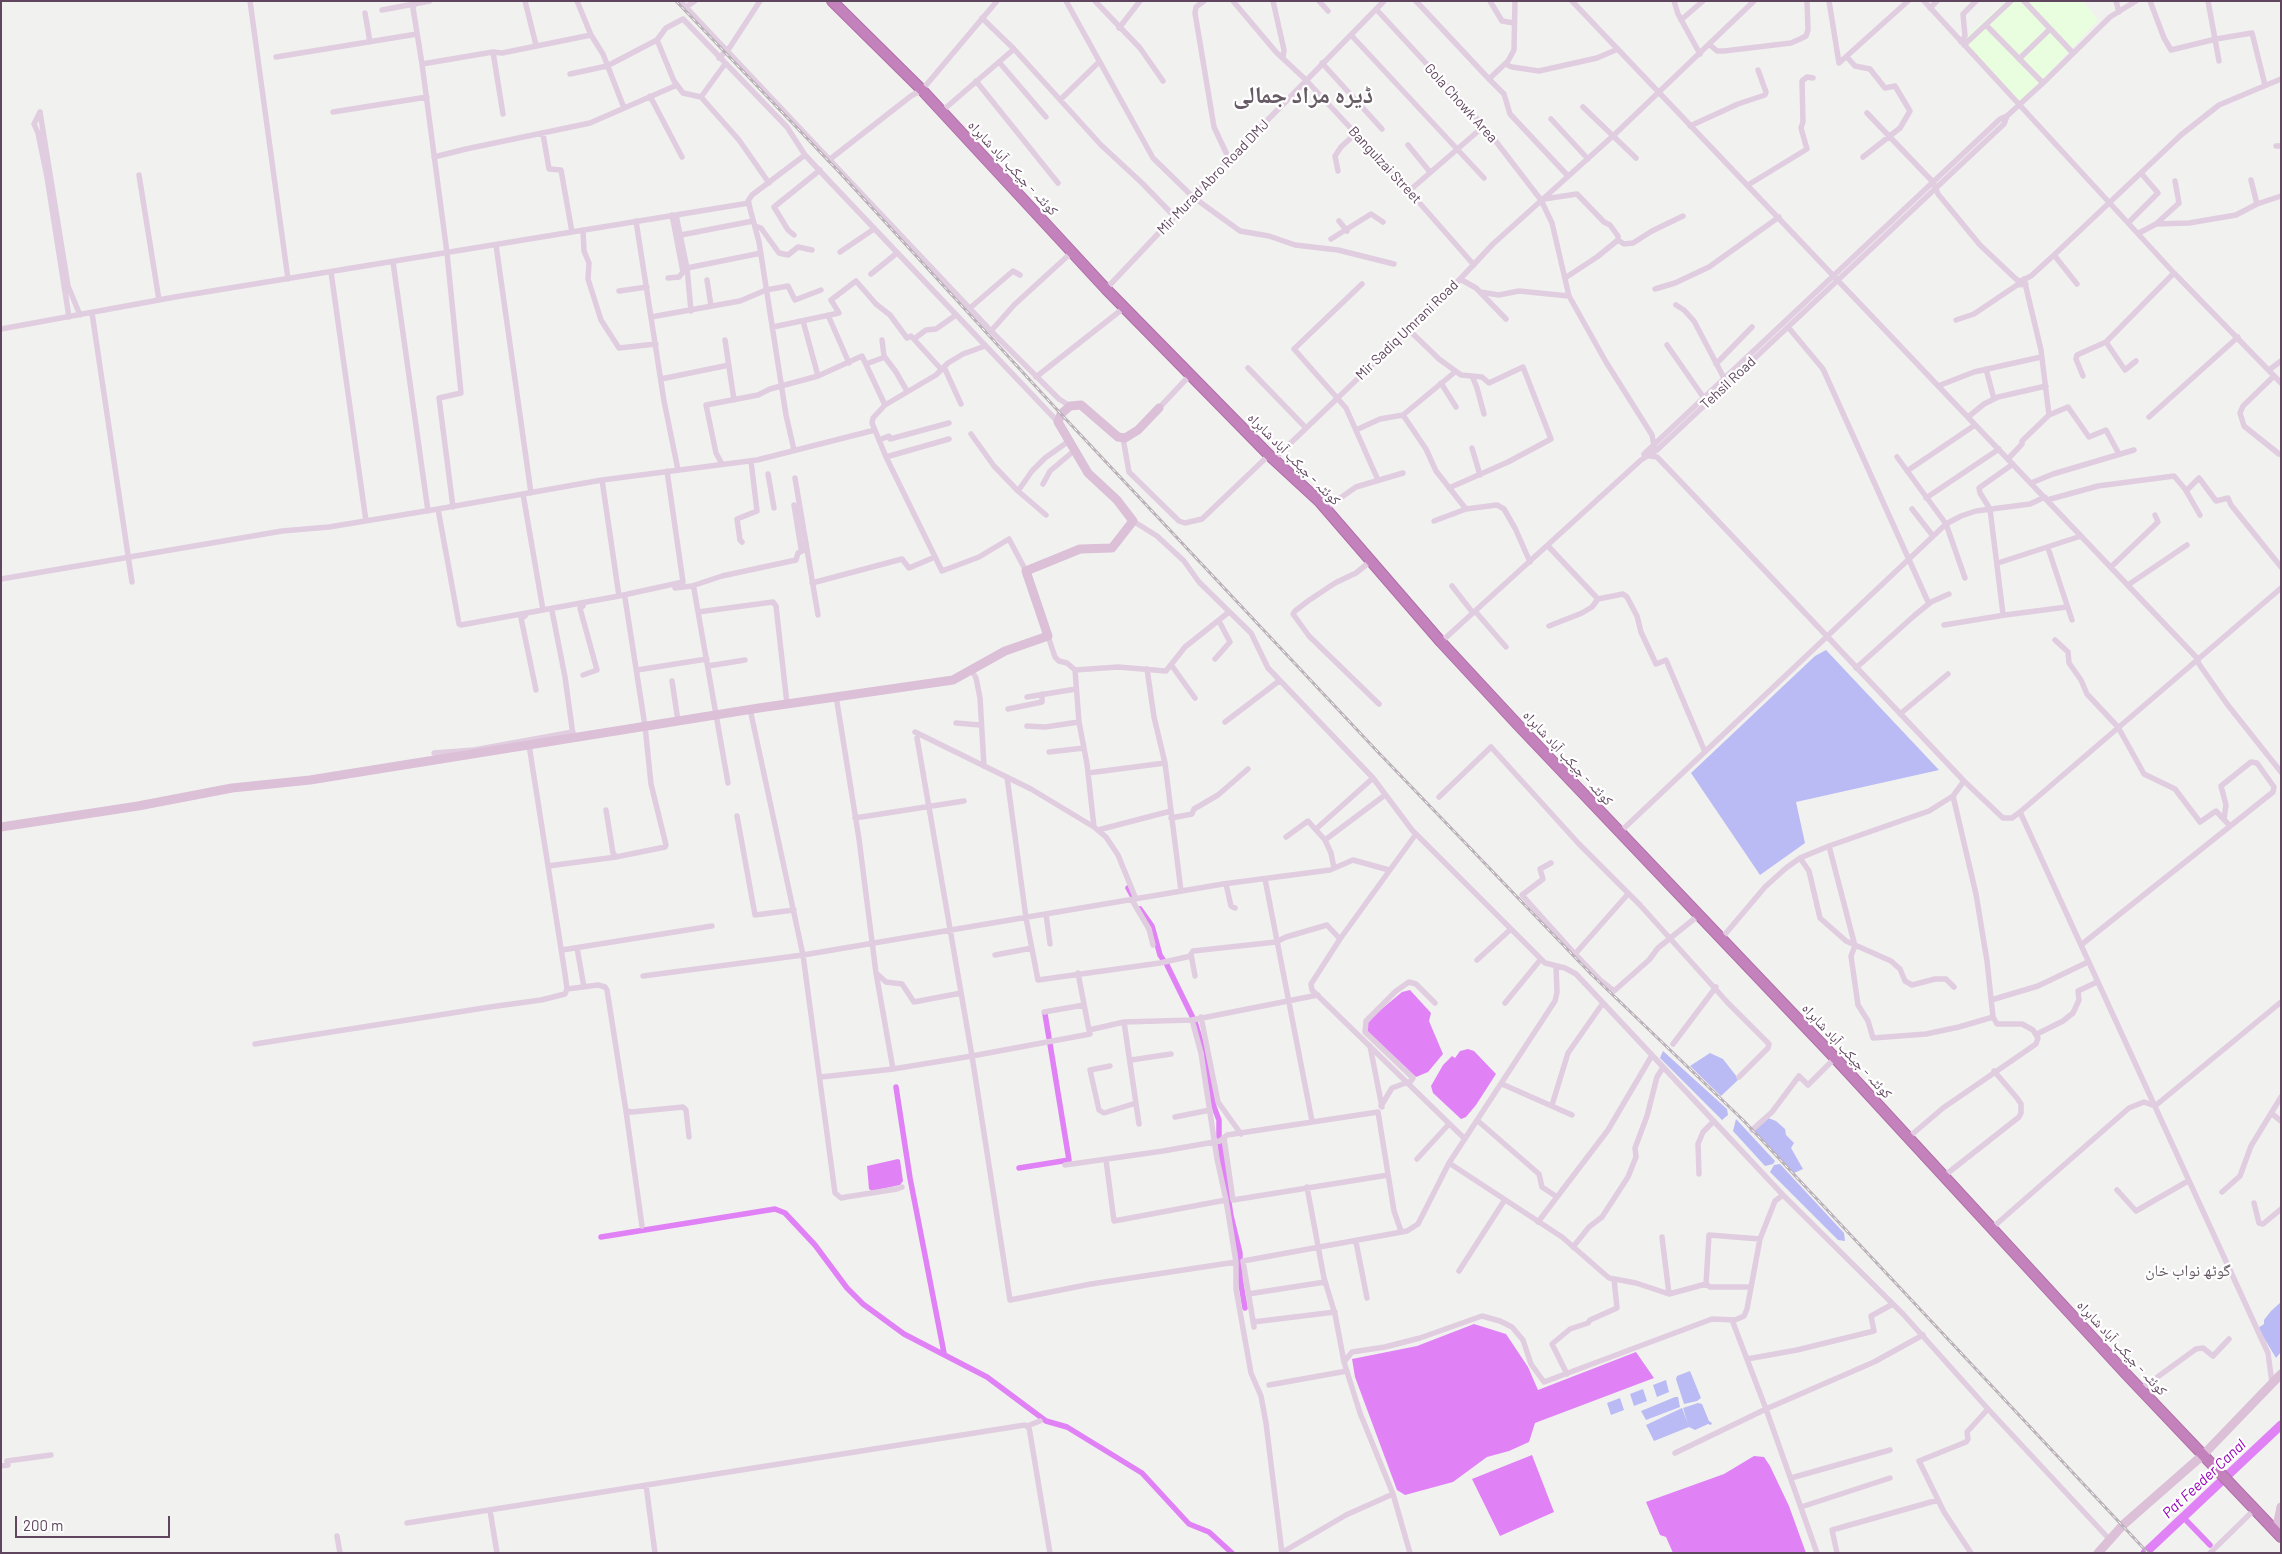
<!DOCTYPE html>
<html>
<head>
<meta charset="utf-8">
<style>
  body { margin:0 }
  #map { position:relative; width:2282px; height:1554px; overflow:hidden; background:#f1f2ef; font-family:Barlow,sans-serif }
  canvas { display:block }
  .frame { position:absolute; inset:0; border:2px solid #5f455d; pointer-events:none }
  .scale { position:absolute; left:15px; top:1516px; width:155px; height:22px; box-sizing:border-box; border:2px solid #5f455d; border-top:0; padding-left:6px; font-size:15px; line-height:18px; white-space:nowrap; color:#5f455d; -webkit-text-stroke:4px #fff; paint-order:stroke }
</style>
</head>
<body>
<div id="map">
<canvas width="2282" height="1554"></canvas>
<div class="frame"></div>
<div class="scale">200 m</div>
</div>
<script>
const c = document.querySelector('canvas').getContext('2d');
c.lineJoin = 'round';
function fillPath(path, color) {
  c.fillStyle = color;
  c.fill(path, 'evenodd');
}
function poly(rows) {
  const path = new Path2D();
  for (const r of rows) {
    path.moveTo(r[0], r[1]);
    for (let i = 2; i < r.length; i += 2) path.lineTo(r[i], r[i + 1]);
  }
  return path;
}
function trace(path, color, width, dash) {
  c.strokeStyle = color;
  c.lineWidth = width;
  c.lineCap = dash ? 'butt' : 'round';
  c.setLineDash(dash || []);
  c.stroke(path);
}
function drawText(font, color, halo, rows, align = 'center') {
  c.font = font + ' Barlow,"Noto Naskh Arabic",sans-serif';
  c.lineWidth = 4.5;
  c.setLineDash([]);
  c.textBaseline = 'middle';
  c.strokeStyle = halo;
  c.fillStyle = color;
  for (const [text, x, y, turn = 0] of rows) {
    c.save();
    c.translate(x, y);
    c.rotate((+turn || 0) * Math.PI / 180);
    c.textAlign = isNaN(turn) ? turn : align;
    if (halo) c.strokeText(text, 0, 0);
    c.fillText(text, 0, 0);
    c.restore();
  }
}
const medical = poly([
  [2005,1,2083,1,2098,20,2019,105,1961,42]
]);
const green = poly([
  [1826,650,1939,770,1796,802,1805,843,1760,875,1691,773,1815,656],
  [1663,1051,1727,1109,1728,1115,1722,1120,1660,1058],
  [1710,1053,1723,1059,1737,1077,1738,1080,1721,1096,1690,1066],
  [1768,1118,1776,1121,1785,1129,1786,1135,1794,1143,1791,1148,1803,1169,1794,1173,1754,1131],
  [1736,1119,1775,1161,1773,1164,1765,1166,1733,1131],
  [1780,1164,1844,1233,1845,1241,1838,1240,1770,1172,1774,1165],
  [2281,1302,2281,1352,2276,1358,2258,1328,2264,1324,2264,1320,2271,1311],
  [1690,1371,1701,1398,1697,1401,1684,1404,1676,1379,1677,1376],
  [1666,1380,1669,1392,1657,1397,1653,1385],
  [1643,1389,1647,1401,1634,1406,1630,1394],
  [1675,1397,1678,1397,1680,1407,1646,1420,1641,1411],
  [1620,1398,1624,1410,1611,1415,1607,1403],
  [1698,1403,1702,1404,1709,1421,1712,1423,1711,1425,1708,1424,1695,1430,1689,1427,1654,1441,1646,1425,1682,1408,1688,1424,1683,1408]
]);
const water = poly([
  [1410,990,1431,1013,1429,1021,1443,1054,1428,1072,1416,1077,1367,1031,1368,1023,1378,1012,1402,992],
  [1468,1049,1474,1051,1496,1074,1476,1105,1466,1117,1461,1119,1433,1093,1431,1086,1443,1065,1452,1056,1455,1058,1460,1051],
  [898,1159,900,1160,903,1181,900,1185,872,1191,869,1189,867,1166],
  [1474,1324,1506,1334,1528,1367,1538,1390,1636,1352,1654,1378,1535,1423,1529,1442,1509,1451,1487,1457,1453,1482,1405,1495,1397,1490,1355,1377,1352,1359,1417,1346],
  [1532,1455,1554,1512,1500,1536,1472,1479],
  [1754,1456,1764,1457,1770,1466,1789,1506,1806,1553,1673,1553,1666,1537,1660,1535,1646,1502,1724,1474]
]);
const canal = poly([
  [1128,888,1133,897],
  [1140,909,1152,926,1160,955,1164,961],
  [1166,963,1193,1018],
  [1045,1014,1049,1038],
  [1195,1022,1204,1052,1214,1107,1219,1120,1219,1137],
  [896,1087,910,1178,944,1353],
  [1220,1145,1231,1216,1240,1253,1240,1278,1245,1308],
  [1019,1168,1069,1160,1050,1044],
  [601,1237,775,1209,785,1213,815,1245,847,1288,863,1304,904,1334,987,1377,1046,1421,1067,1427,1142,1473,1189,1524,1209,1532,1232,1553],
  [2183,1517,2210,1545]
]);
const river = poly([
  [2145,1553,2281,1425]
]);
const street = poly([
  [250,1,288,279],
  [416,1,413,8,422,64],
  [525,1,536,45],
  [577,1,591,35,603,54,624,108],
  [680,1,991,331,1059,399,1070,406],
  [1066,1,1153,158,1193,197,1240,231,1269,236,1295,245,1338,250,1394,264],
  [1095,1,1140,48,1163,81],
  [1204,1,1196,7,1195,13,1214,127,1229,159],
  [1233,1,1276,52,1306,80,1409,191,1474,265],
  [1273,1,1284,50,1283,58],
  [1319,1,1328,11],
  [1416,1,1489,79,1508,61,1514,50,1515,1],
  [1490,1,1502,21,1514,23],
  [1572,1,2197,658,2199,664,2227,704,2281,772],
  [1674,1,1678,14,1700,54],
  [1829,1,1839,63,1908,1],
  [1924,1,2174,273,2281,383],
  [2024,1,2073,53],
  [2116,1,2119,12],
  [2150,1,2164,38,2171,50,2216,39,2252,33,2265,85],
  [2208,1,2219,61],
  [686,7,695,1],
  [1930,8,1937,1],
  [1376,9,1484,126,1541,200,1552,223,1569,296,1606,362,1652,435,1654,446],
  [382,10,430,1],
  [365,13,370,42],
  [982,18,1014,49,1101,145,1142,183,1174,216],
  [1681,20,1703,1],
  [1986,25,2043,83],
  [1119,28,1140,1],
  [1351,35,1484,178],
  [657,40,674,81,683,93,701,97],
  [1961,42,1965,36,1963,14,1976,1],
  [1710,45,1717,51,1724,51,1791,43,1800,39,1806,36,1808,30,1807,1],
  [1964,45,2011,1],
  [493,52,503,114],
  [276,57,417,34],
  [1847,57,1855,66,1870,69,1885,88,1895,86,1910,111,1900,128,1863,157],
  [719,58,730,47,760,1],
  [2019,59,2050,29],
  [999,62,1046,117],
  [1322,63,1382,129],
  [725,64,701,97,739,140,769,183],
  [1505,64,1512,67,1539,71,1597,58,1618,49],
  [570,74,607,66,657,40,666,28,683,19,787,127,805,155,833,185,1058,422],
  [1489,79,1504,94,1510,114,1568,176],
  [976,81,1058,183],
  [650,96,682,157],
  [1061,99,1099,62],
  [1583,107,1636,158],
  [942,111,1014,49],
  [40,112,34,124,38,133,47,177,69,317],
  [40,112,68,286,80,315],
  [333,112,427,97],
  [1867,113,1933,182,1938,194,1980,245,2017,280,2021,281,2031,276,2054,255,2181,135,2219,105,2281,79],
  [1551,119,1588,159],
  [1690,126,1738,104,1765,95,1766,92,1758,70],
  [543,134,549,169,561,170,572,232],
  [1408,145,1430,172],
  [2276,146,2281,146],
  [434,157,466,149,590,123,677,85],
  [829,160,911,96,922,90,997,1],
  [1338,171,1335,156,1341,147,1355,134],
  [139,175,159,300],
  [2251,180,2257,204],
  [1748,185,1807,149,1801,128,1803,122,1802,81,1807,77,1813,78],
  [1409,191,1484,126],
  [1544,199,1577,194,1604,222,1610,225,1618,236,1618,240,1597,257,1565,278],
  [676,215,687,268,691,311],
  [636,221,664,401,678,470],
  [1339,221,1347,231],
  [2129,222,2158,193,2141,173],
  [2156,224,2189,223,2236,215,2257,204,2281,196],
  [755,226,761,228,779,253,788,255,798,247,812,250],
  [583,230,584,251,589,263,588,279,601,320,619,348,656,344],
  [2139,233,2156,224,2179,203,2175,181],
  [681,235,753,221],
  [794,235,788,230,774,207,820,170],
  [1331,239,1371,214,1383,222],
  [1618,240,1624,244,1633,243,1652,231,1683,216],
  [496,245,531,493],
  [840,252,874,229],
  [2054,255,2077,284],
  [393,262,428,511],
  [687,268,761,253],
  [331,272,366,521],
  [871,274,897,253],
  [668,278,679,277,683,272,672,215],
  [1460,279,1476,288,1506,319],
  [707,280,711,306],
  [1362,284,1294,349,1346,408,1378,480],
  [1106,289,1206,183,1384,1],
  [1655,289,1675,283,1709,267,1779,217],
  [619,291,647,287],
  [1480,292,1499,295,1519,291,1569,296],
  [1676,305,1684,310,1694,321,1725,380],
  [970,308,1013,271,1020,275],
  [92,313,132,582],
  [828,315,849,363],
  [651,317,740,301,766,290,788,286,795,300,821,290],
  [1956,320,1974,314,2017,285,2026,284],
  [803,321,818,376],
  [773,327,839,313,831,300,856,281,876,304,890,315,907,338,911,336,941,369],
  [1788,327,1823,369,1929,604],
  [1,329,175,297,749,203],
  [1409,330,1439,359,1461,375,1482,377,1489,383,1523,367,1551,439,1508,462,1449,488],
  [991,331,1014,305,1072,252],
  [914,339,926,330,936,329,956,315],
  [725,340,734,400],
  [882,340,884,356,896,372,907,391],
  [2106,342,2125,370,2136,361],
  [1667,345,1706,401],
  [985,346,963,354,948,363,936,375,885,405,873,418,872,423,886,457,942,571,979,557,1009,539,1026,571],
  [866,364,885,357],
  [1716,364,1752,327],
  [944,367,961,404],
  [1248,368,1306,428],
  [1986,369,1994,399],
  [2269,370,2281,361],
  [1472,376,1477,388,1484,414],
  [2083,376,2076,359,2077,355,2106,342,2174,273],
  [2274,376,2243,406,2240,413,2244,426,2279,454],
  [1036,377,1125,307],
  [661,379,729,365],
  [1441,383,1456,407],
  [1938,386,1974,372,2041,357],
  [1159,408,1191,374],
  [1403,415,1426,449,1436,471,1466,509],
  [2049,415,2068,407,2089,437,2106,430,2119,454],
  [1968,417,1984,404,1998,397,2046,386],
  [2149,417,2238,337],
  [1356,430,1380,419,1403,415,1455,372],
  [971,434,994,466,1018,491,1046,515],
  [1123,438,1129,472,1179,521,1185,523,1202,519,1269,455],
  [879,440,889,436,890,439,949,423],
  [1472,448,1480,475],
  [794,450,786,415,759,242,748,201,752,195,805,155],
  [1646,452,1650,456,1657,457,1681,482,1964,781,2003,818,2012,818,2020,812,2281,588],
  [1644,454,2000,119,2007,116,2043,83,2110,17,2136,1],
  [886,457,949,439],
  [1897,457,1946,524,1965,578],
  [1274,459,1446,294,1493,244,1614,135,1754,1],
  [2008,459,2022,444,2022,441,2049,415,2041,350,2024,279],
  [722,464,716,453,706,405,758,395,770,389,818,376,862,356,885,405],
  [2013,464,1979,488,1980,493,1990,509,2003,614,2005,615,2067,607],
  [1907,471,1975,425],
  [768,474,774,508],
  [795,478,818,615],
  [602,480,619,596],
  [2031,483,2053,474,2134,450],
  [1043,484,1050,471,1075,450],
  [1018,491,1032,471,1045,458,1069,441],
  [2186,491,2199,478,2216,501,2228,498,2231,505,2281,567],
  [523,494,543,610],
  [1926,498,1999,449],
  [2047,500,2098,486,2174,476,2185,489,2200,515],
  [794,505,801,548,804,550],
  [453,507,439,398,461,393,447,253,422,64,493,52,502,53,591,35],
  [1326,508,1356,487,1403,473],
  [438,509,459,624,461,625,619,596,683,582,667,471],
  [1912,509,1933,536],
  [1133,521,1157,536,1184,561,1199,582,1251,633,1268,668,1373,778,1412,830,1545,963,1565,968,1576,974,1783,1195,1903,1314,1988,1409,2111,1541],
  [1434,521,1466,509,1497,505,1504,509,1515,528,1530,562],
  [742,542,740,540,737,519,757,511,751,461],
  [1548,546,1598,599,1623,594,1627,597,1637,616,1641,632,1656,664,1666,660,1705,752],
  [2048,548,2072,620],
  [1372,560,1356,573,1335,583,1308,601,1295,611,1293,614,1309,636,1379,704],
  [1998,563,2081,536],
  [2111,567,2158,522,2155,515],
  [1,579,282,531,329,527,438,509,602,480,757,460,875,430],
  [812,583,902,559,909,568,935,557],
  [2128,585,2187,545],
  [692,586,722,576,796,560,798,553,806,549],
  [1452,586,1473,613],
  [675,588,692,586,694,589,728,783],
  [552,611,565,677,573,735],
  [1475,611,1506,647],
  [698,612,773,602,776,606,787,704],
  [525,616,521,618,536,690],
  [1944,625,2005,615],
  [1549,626,1582,613,1592,607,1598,599],
  [1048,636,1055,657,1059,661,1067,663,1075,670,1118,667,1166,671,1185,647,1229,612],
  [2055,640,2068,652,2069,663,2081,680,2087,694,2118,727,2144,774,2175,789,2200,822,2216,811,2230,826],
  [1441,642,1641,460,1657,450,2004,124,2007,116],
  [1215,659,1230,642,1219,621],
  [708,666,745,660],
  [1172,666,1195,698],
  [1856,668,1915,615,1931,602,1949,594],
  [1147,669,1154,717,1165,763,1181,891],
  [637,670,707,659],
  [1075,670,1079,722,1087,764,1094,827,1106,837,1118,855,1136,899],
  [972,671,976,678,980,698,984,766],
  [583,675,597,670,581,612,580,608,583,606],
  [672,681,678,721],
  [836,696,859,839,876,973,893,1069],
  [1027,697,1076,689],
  [750,709,803,955,835,1193,841,1198,846,1197,897,1189,902,1187],
  [1008,709,1042,702,1042,694],
  [1900,714,1948,674],
  [1225,722,1279,681],
  [956,723,980,725],
  [1027,726,1045,727,1079,722],
  [915,732,1031,789,1094,827],
  [917,738,972,1056,1090,1034,1089,1030,1124,1022,1192,1020,1318,995],
  [1049,752,1084,748],
  [434,753,474,750,573,732],
  [1088,773,1165,763],
  [1007,777,1026,918,1038,980,1160,963,1191,956],
  [1439,797,1491,747,1579,844,1640,905,1728,1003,1769,1044,1768,1048,1739,1077],
  [606,810,613,853,616,857],
  [2020,812,2268,1353,2272,1383],
  [737,816,755,915,794,910],
  [855,818,964,801],
  [1171,818,1192,814,1194,809,1218,795,1248,769],
  [1316,829,1373,778],
  [1098,830,1171,811],
  [1619,833,1946,524,1961,516,1976,511,2030,504,2045,497],
  [1416,834,1340,939,1311,984,1312,990,1465,1139],
  [1286,837,1308,821,1325,840,1331,853,1334,868],
  [1325,840,1385,795],
  [1829,846,1855,946,1851,956,1858,1005,1868,1021,1873,1038,1926,1034,1959,1027,1993,1017,1987,961,1976,894,1953,796,1964,781],
  [1800,858,1829,846,1929,811,1953,796],
  [1551,863,1540,869,1543,879,1522,895,1575,954,1600,980,1614,991,1649,960,1658,948,1699,915],
  [548,866,616,857,665,847,666,845,651,784,645,726,625,598],
  [1265,879,1312,1121],
  [1226,884,1231,906,1235,908],
  [1132,900,1149,929,1153,945],
  [1046,914,1050,944],
  [1721,939,1765,887,1786,868,1800,858,1809,871,1820,918,1846,941,1891,961,1900,969,1905,981,1912,985,1935,979,1946,979,1954,987],
  [2081,945,2273,792,2274,787,2257,763,2251,762,2221,786,2226,805,2224,819],
  [577,948,584,987],
  [562,950,712,926],
  [1575,954,1628,894],
  [995,955,1032,948],
  [1477,960,1511,929],
  [876,973,886,982,902,984,914,1002,961,993],
  [1078,973,1089,1030],
  [643,976,803,955,1223,884,1330,870,1353,860,1389,870],
  [1195,976,1191,954,1193,951,1276,942,1286,937,1327,925,1340,939],
  [567,989,598,985,605,987,607,990,626,1111,632,1112,683,1107,686,1110,689,1137],
  [1991,1000,2038,986,2088,962],
  [1505,1003,1541,959],
  [1044,1012,1084,1005],
  [1201,1017,1218,1102,1241,1134],
  [1124,1022,1139,1124],
  [2037,1034,2063,1021,2073,1013,2079,1000,2078,991,2097,982],
  [255,1044,490,1007,541,1000,565,994,567,989,565,974,529,745],
  [1673,1044,1716,987],
  [1370,1046,1382,1107],
  [1131,1060,1171,1054],
  [1110,1066,1090,1070,1099,1110,1104,1113,1136,1103],
  [821,1077,893,1069,972,1056,1010,1300,1091,1284,1236,1262,1236,1289,1251,1373,1261,1396,1266,1423,1282,1553],
  [1502,1084,1572,1115],
  [1552,1105,1568,1053,1603,1003],
  [1381,1106,1392,1088,1411,1081,1413,1078,1365,1032,1366,1021,1396,991,1409,982,1416,984,1435,1003],
  [626,1111,642,1226],
  [2271,1113,2281,1121],
  [1175,1117,1210,1110],
  [1478,1121,1539,1174,1542,1187,1557,1197],
  [1752,1130,1772,1112,1799,1076,1808,1085,1835,1058],
  [1909,1137,1943,1108,2036,1044,2038,1038,2033,1030,2022,1024,1997,1024,1993,1017],
  [1224,1138,1233,1200,1388,1175],
  [1417,1159,1449,1124],
  [1106,1160,1114,1221,1226,1200,1217,1159,1201,1053,1192,1020],
  [1449,1163,1562,1237,1609,1278,1636,1283,1669,1294,1706,1284,1710,1287,1751,1287],
  [1065,1165,1163,1151,1220,1141,1227,1135,1378,1112,1394,1211,1401,1231],
  [1699,1174,1698,1144,1703,1132,1714,1121],
  [1944,1176,2019,1117,2021,1113,2021,1104,2017,1098,1994,1071],
  [1307,1187,1324,1278,1335,1314,1344,1362],
  [2117,1190,2136,1211,2188,1181],
  [2222,1192,2240,1176,2251,1146,2281,1097],
  [1226,1200,1236,1262],
  [2254,1203,2259,1223,2263,1224,2281,1209],
  [1538,1222,1608,1130,1651,1057],
  [1992,1228,2129,1108,2144,1102,2155,1106,2281,1002],
  [1662,1237,1669,1294],
  [1356,1242,1367,1298],
  [1573,1247,1589,1227,1602,1217,1628,1177,1636,1157,1635,1148,1647,1116,1657,1077,1662,1069],
  [1459,1271,1504,1201],
  [1706,1284,1709,1235,1760,1239],
  [1248,1294,1325,1282],
  [1732,1320,1766,1409,1874,1362,1923,1335],
  [1253,1322,1335,1312],
  [1254,1327,1243,1261,1407,1231,1418,1224,1449,1163,1555,1001,1557,992,1556,966],
  [1747,1359,1797,1350,1874,1331,1871,1316,1893,1304],
  [1567,1374,1552,1344,1570,1329,1588,1323,1590,1320,1617,1308,1614,1279],
  [1269,1385,1347,1371],
  [2141,1389,2196,1349,2203,1348,2213,1356,2229,1339],
  [1027,1426,1040,1421],
  [1675,1453,1766,1409,1817,1553],
  [1,1466,8,1465,7,1461,51,1455],
  [1791,1478,1890,1450],
  [646,1485,655,1553],
  [1801,1507,1890,1478],
  [490,1510,497,1553],
  [407,1523,1025,1425,1029,1428,1030,1433,1050,1553],
  [337,1536,340,1553],
  [1281,1553,1346,1515,1393,1494],
  [1410,1553,1393,1494,1360,1413,1344,1362,1352,1352,1385,1347,1420,1338,1482,1316,1500,1321,1512,1327,1523,1340,1531,1364,1544,1382,1712,1319,1735,1320,1744,1316,1747,1309,1760,1239,1775,1201,1783,1195],
  [1837,1553,1832,1530,1938,1500],
  [1971,1553,1944,1512,1919,1461,1966,1442,1968,1439,1967,1432,1988,1409],
  [2210,1553,2255,1509]
]);
const secondary = poly([
  [1,827,138,806,232,788,310,780,759,708,953,680,1005,651,1048,636,1026,571,1080,549,1112,548,1133,521,1117,500,1088,473,1058,422,1061,414,1070,406,1081,405,1118,437,1125,438,1138,430,1159,408],
  [2276,1532,2281,1507],
  [2098,1553,2123,1525,2204,1454,2281,1374]
]);
const highway = poly([
  [832,1,922,90,1106,289,1269,455,1319,501,1441,642,1518,725,1835,1058,2127,1375,2281,1537]
]);
const rail = poly([
  [676,1,841,174,1061,414,1376,750,1591,974,1744,1121,2148,1553]
]);
const streetNames = [
  ["Gola Chowk Area",1461,103,48],
  ["Bangulzai Street",1385,165,47],
  ["کوئٹہ - جیکب آباد شاہراہ",1013,168,47],
  ["Mir Murad Abro Road DMJ",1213,177,-46],
  ["Mir Sadiq Umrani Road",1407,330,-44],
  ["Tehsil Road",1728,383,-43],
  ["کوئٹہ - جیکب آباد شاہراہ",1294,459,45],
  ["کوئٹہ - جیکب آباد شاہراہ",1568,758,47],
  ["کوئٹہ - جیکب آباد شاہراہ",1847,1051,47],
  ["کوئٹہ - جیکب آباد شاہراہ",2122,1348,47]
];
const waterNames = [
  ["Pat Feeder Canal",2204,1479,-43]
];
const quarterNames = [
  ["گوٹھ نواب خان",2188,1271]
];
const townNames = [
  ["ڈیرہ مراد جمالی",1303,95]
];
fillPath(medical, '#e8fede');
fillPath(green, '#babaf4');
fillPath(water, '#e082f6');
trace(canal, '#e082f6', 5.5);
trace(river, '#e082f6', 9);
trace(highway, '#b06da7', 12);
trace(street, '#e1cde0', 5.5);
trace(secondary, '#dbc0d7', 9);
trace(highway, '#c482bc', 10);
trace(rail, '#bbb1b9', 3);
trace(rail, '#fff', 1, [4]);
drawText('14px', '#5f455d', '#fff', streetNames);
drawText('italic 15px', '#9600b8', '#fff', waterNames);
drawText('16px', '#665b64', '#fff', quarterNames);
drawText('bold 24px', '#665b64', '#fff', townNames);
</script>
</body>
</html>
